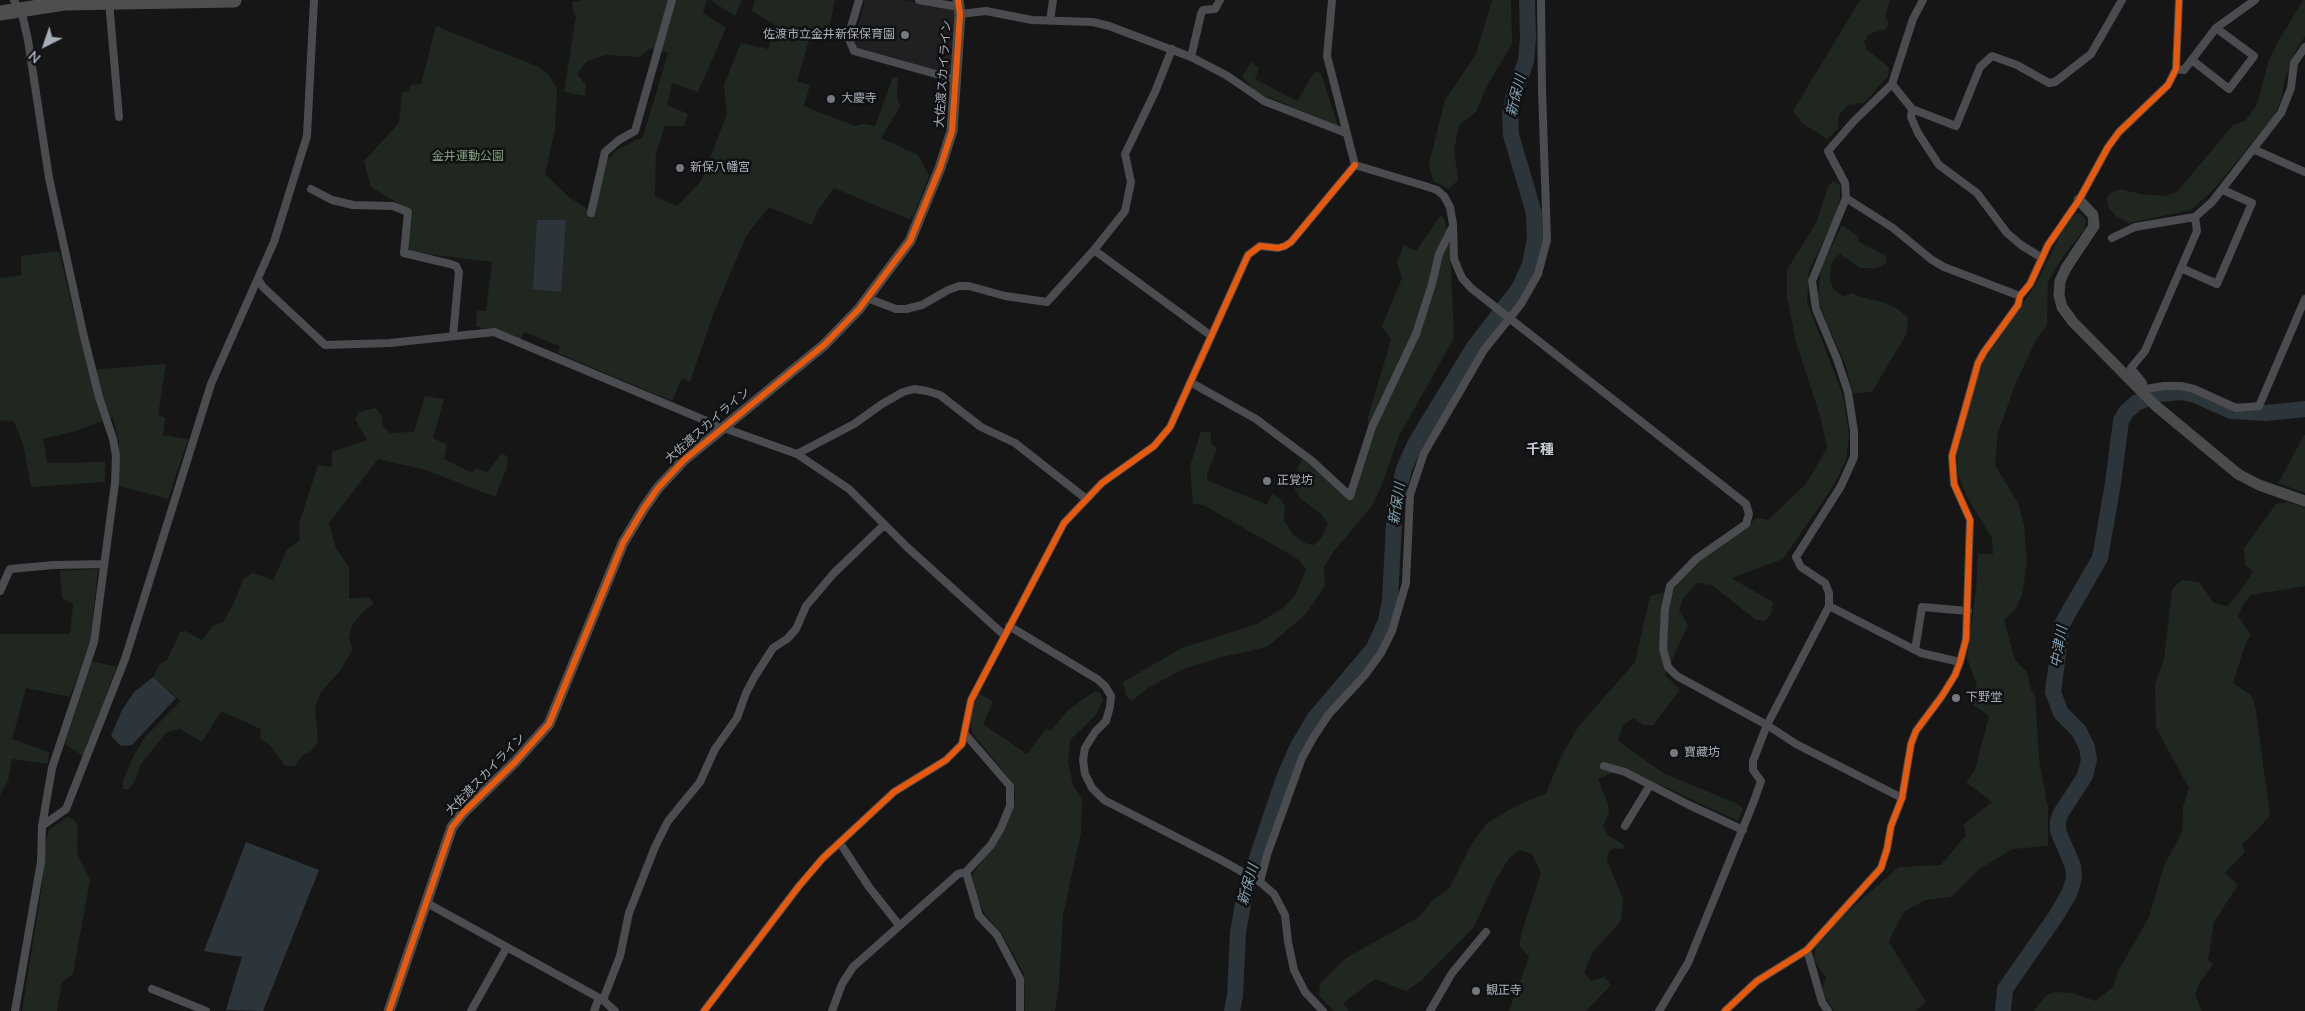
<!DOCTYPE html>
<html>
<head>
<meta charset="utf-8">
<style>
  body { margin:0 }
  #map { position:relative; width:2305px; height:1011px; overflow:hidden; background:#161616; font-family:"Nunito Sans",sans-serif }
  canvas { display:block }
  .north { position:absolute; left:20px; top:20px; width:50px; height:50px; -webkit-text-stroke:4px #101112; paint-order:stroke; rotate:221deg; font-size:14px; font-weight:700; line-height:20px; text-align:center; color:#a8aeb7 }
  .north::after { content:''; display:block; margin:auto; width:18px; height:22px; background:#a8aeb7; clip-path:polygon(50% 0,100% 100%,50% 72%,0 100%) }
</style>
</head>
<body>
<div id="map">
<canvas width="2305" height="1011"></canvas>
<div class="north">N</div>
</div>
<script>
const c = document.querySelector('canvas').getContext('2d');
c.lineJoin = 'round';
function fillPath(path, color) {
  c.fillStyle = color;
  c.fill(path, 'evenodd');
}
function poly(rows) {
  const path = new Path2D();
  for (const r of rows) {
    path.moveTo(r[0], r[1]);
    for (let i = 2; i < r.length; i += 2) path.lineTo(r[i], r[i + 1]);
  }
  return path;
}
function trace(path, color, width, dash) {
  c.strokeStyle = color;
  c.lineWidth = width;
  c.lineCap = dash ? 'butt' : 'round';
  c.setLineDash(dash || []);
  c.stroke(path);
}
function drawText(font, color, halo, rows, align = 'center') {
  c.font = font + ' "Nunito Sans","Noto Sans JP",sans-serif';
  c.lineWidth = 5;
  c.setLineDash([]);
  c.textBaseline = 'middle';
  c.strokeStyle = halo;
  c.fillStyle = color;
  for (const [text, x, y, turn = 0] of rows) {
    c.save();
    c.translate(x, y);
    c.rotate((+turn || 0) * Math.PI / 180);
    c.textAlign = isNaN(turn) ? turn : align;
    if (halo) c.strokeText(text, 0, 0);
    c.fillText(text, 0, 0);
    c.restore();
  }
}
const built = poly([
  [865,0,901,0,954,9,951,77,852,48]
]);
const green = poly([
  [583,0,707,0,703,13,726,28,698,92,672,83,667,105,688,114,684,126,665,126,656,153,655,196,677,206,701,181,727,114,724,85,741,43,768,49,775,25,752,11,755,0,835,0,829,29,811,34,797,81,810,85,804,106,855,126,864,124,875,126,893,77,898,78,897,96,900,107,881,138,918,155,929,176,913,217,911,216,909,219,834,188,817,212,812,225,769,207,746,236,713,315,690,382,682,378,672,401,558,353,560,346,524,332,521,339,495,329,476,327,477,310,486,311,492,262,411,252,408,248,413,212,371,187,364,161,399,123,402,92,409,91,411,85,421,84,436,26,539,67,548,74,557,89,555,129,545,174,570,198,594,213,607,161,617,150,643,137,668,53,650,48,640,57,606,55,587,61,577,74,586,85,585,96,564,92,576,16,573,11,572,2],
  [710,0,742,0,735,16],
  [1492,0,1511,0,1512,44,1486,88,1476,112,1459,125,1454,150,1458,180,1449,189,1433,181,1429,164,1445,100,1476,54],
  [1860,0,1890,0,1885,16,1889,23,1886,29,1869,34,1864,42,1867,50,1889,67,1888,76,1864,103,1848,105,1839,115,1838,129,1827,139,1802,123,1793,111],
  [2303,0,2305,0,2305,36,2295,52,2285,79,2281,100,2274,116,2215,188,2191,210,2129,223,2116,216,2108,207,2107,198,2112,192,2120,189,2141,194,2165,196,2177,192,2233,125,2245,121,2250,115,2257,104,2269,60,2279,40],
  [1251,62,1259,68,1255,79,1297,101,1315,71,1321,73,1338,126,1256,92,1242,77],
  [1833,181,1840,185,1840,199,1832,224,1809,271,1807,302,1843,395,1849,435,1846,461,1832,488,1783,559,1731,578,1773,602,1771,614,1765,621,1756,620,1712,585,1697,583,1684,597,1679,610,1688,625,1665,675,1680,690,1653,725,1644,725,1633,718,1623,725,1618,741,1665,774,1738,804,1743,809,1738,821,1628,770,1611,773,1598,779,1608,804,1609,813,1603,826,1608,835,1625,846,1623,849,1614,848,1609,851,1607,860,1623,899,1621,921,1592,953,1584,973,1591,981,1604,977,1611,985,1586,1011,1509,1011,1529,957,1519,945,1523,928,1541,873,1532,854,1520,850,1510,857,1496,879,1474,927,1421,981,1406,991,1375,979,1343,1003,1349,1011,1334,1011,1319,996,1320,984,1346,958,1419,917,1433,900,1449,889,1471,845,1487,823,1514,807,1546,793,1562,755,1578,727,1635,662,1650,596,1673,590,1690,568,1757,518,1768,520,1806,484,1827,448,1820,416,1796,342,1787,297,1787,270,1816,223,1828,187],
  [2080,213,2086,220,2084,230,2064,255,2048,281,2047,325,2036,340,2015,385,1998,433,1995,465,2018,503,2024,525,2027,563,2022,595,2016,608,2004,620,2015,660,2027,672,2031,690,2035,695,2039,759,2048,808,2048,846,2013,849,1979,869,1951,897,1925,900,1905,911,1893,932,1889,942,1926,1002,1916,1011,1834,1011,1826,999,1822,988,1826,978,1814,960,1816,946,1849,910,1899,867,1941,865,1966,835,1964,824,1992,802,1966,782,1975,770,1989,716,1969,702,1977,686,1967,658,1976,589,1978,554,1993,554,1992,538,1967,497,1958,475,1957,450,1971,395,1984,360,2036,284,2061,233,2075,214],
  [1441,215,1445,221,1450,249,1454,338,1399,436,1381,487,1371,507,1334,551,1324,567,1325,586,1305,615,1267,647,1222,657,1183,669,1148,688,1132,701,1126,696,1123,682,1182,648,1257,624,1283,608,1295,595,1306,570,1300,561,1293,556,1203,505,1193,504,1190,466,1201,431,1211,433,1211,444,1217,449,1207,475,1207,480,1265,504,1268,503,1272,494,1279,498,1285,506,1284,520,1293,535,1307,544,1314,545,1321,538,1328,524,1322,515,1300,498,1292,484,1294,477,1302,459,1351,500,1370,437,1368,417,1391,340,1382,326,1402,278,1397,262,1404,245,1416,251],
  [1842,225,1858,237,1858,241,1886,256,1886,263,1877,268,1860,268,1840,254,1835,258,1831,265,1830,278,1833,289,1844,297,1851,293,1868,299,1880,301,1896,308,1908,317,1907,333,1872,392,1853,393,1845,364,1822,312,1818,296,1821,268],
  [59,251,88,370,166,364,158,415,165,418,163,435,188,439,168,499,119,486,119,442,113,417,76,431,43,439,47,463,105,462,105,482,31,487,23,444,14,422,0,420,0,278,21,275,21,256],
  [425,396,444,399,433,438,447,445,444,459,472,473,477,468,487,473,502,453,508,457,506,470,495,497,426,470,378,459,329,523,336,548,349,567,349,599,368,597,374,603,362,613,352,625,349,639,353,649,340,671,321,692,315,707,318,742,311,751,302,756,295,766,285,766,270,745,260,739,261,729,221,711,202,742,180,729,167,732,141,764,135,780,129,789,123,789,123,780,133,757,145,737,181,701,153,677,160,664,167,660,180,632,186,631,202,640,213,626,223,622,234,603,243,580,252,573,273,580,287,550,300,540,299,524,318,465,332,467,332,452,367,440,355,419,359,412,375,408,381,415,383,426,390,433,414,432],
  [2305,434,2305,493,2278,483],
  [2288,502,2305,508,2305,586,2251,595,2243,605,2238,616,2251,635,2245,645,2233,683,2252,696,2256,710,2270,816,2242,845,2245,852,2225,873,2238,885,2214,922,2208,960,2213,964,2199,984,2195,995,2202,1011,2034,1011,2045,996,2055,992,2072,993,2095,1001,2113,987,2118,971,2149,917,2164,866,2182,832,2183,807,2189,788,2156,728,2155,684,2164,659,2172,589,2182,580,2199,582,2214,603,2227,606,2238,594,2253,572,2245,564,2244,548,2276,504],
  [98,569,90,642,70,697,26,688,12,739,49,752,48,764,12,759,8,781,0,795,0,634,70,634,73,604,62,598,60,571],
  [92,662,117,666,83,756,65,744],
  [1095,691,1100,693,1103,701,1095,716,1070,740,1068,762,1073,785,1082,800,1081,833,1063,915,1059,985,1055,1011,1025,1011,1024,974,1002,934,985,914,976,897,972,875,1006,828,1015,799,1014,784,973,734,970,721,974,704,979,693,993,702,983,724,1027,754,1046,729,1051,731,1067,711],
  [68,817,75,820,78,827,77,853,90,880,73,974,62,982,57,1011,22,1011,42,886,46,840,49,830]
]);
const water = poly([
  [537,220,566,220,561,292,533,289],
  [153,677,176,698,132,745,121,746,111,736,122,710,134,692],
  [246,842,319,870,263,1011,226,1010,242,957,204,951]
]);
const river = poly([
  [1232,1011,1235,996,1238,932,1245,893,1284,778,1298,746,1314,719,1374,648,1386,621,1390,600,1395,505,1404,469,1415,444,1474,347,1520,287,1530,264,1535,240,1534,213,1511,135,1510,114,1514,95,1526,61,1528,37,1527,0],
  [2003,1011,2005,989,2056,916,2070,892,2074,878,2073,866,2058,831,2058,821,2061,813,2085,776,2089,760,2087,747,2079,731,2061,713,2053,692,2062,624,2100,558,2113,483,2121,421,2126,412,2136,403,2158,394,2183,392,2195,395,2231,411,2266,413,2305,409]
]);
const street = poly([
  [14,0,23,18,28,40,49,178,84,337,99,397,113,439,116,456,115,483,94,642,52,768,42,826,41,862,15,1011],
  [859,0,848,37,854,51,957,80],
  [919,0,959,7],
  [1332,0,1327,56,1355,165],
  [1923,0,1913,19,1892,84,1912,109,1911,117,1918,133,1939,165,1977,193,2007,233,2021,245,2042,258],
  [109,2,119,117],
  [960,14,986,11,1032,20,1093,22,1109,26,1191,57,1226,75,1264,101,1346,133],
  [1050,21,1053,0],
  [1191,57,1201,14,1203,10,1215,9,1220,0],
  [2192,60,2229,89,2254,56,2216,28],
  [2176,69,2184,70,2216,28,2255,0],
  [1892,84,1854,121,1828,151,1845,183,1846,198,1893,228,1932,260,1944,267,2020,296],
  [1912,109,1956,126,1980,67,1992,56,2017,65,2049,83,2055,82,2091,54,2122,0],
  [2253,149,2305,172],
  [1355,165,1425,186,1437,190,1444,196,1450,207,1453,224,1454,259,1462,278,1471,288,1746,504,1749,514,1746,524,1696,559,1670,586,1665,609,1663,649,1668,667,1677,676,1767,725,1796,744,1902,798],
  [311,189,332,200,353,205,393,206,408,212,404,253,450,264,456,266,459,272,453,336],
  [1846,198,1812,281,1816,309,1837,359,1848,392,1854,431,1854,457,1841,486,1796,557,1801,567,1825,583,1829,593,1829,606,1921,653,1960,662],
  [591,213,605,152,619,140,635,131,672,0],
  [2112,238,2135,227,2195,217,2212,202,2281,113,2291,88,2294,63,2305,47],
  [1094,250,1210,335],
  [2181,268,2217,284,2252,203,2223,190],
  [258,279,263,287,325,345,390,343,494,332,721,427,797,454,849,489,907,547,1004,635],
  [867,298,896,309,906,309,922,305,948,290,959,286,969,286,1005,296,1047,302,1094,250,1125,211,1131,182,1125,154,1155,92,1172,49],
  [1190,382,1256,419,1312,461,1350,496,1372,427,1416,334,1432,284,1439,254,1452,228],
  [2139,390,2164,386,2181,386,2194,389,2236,408,2259,406,2305,299],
  [2139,390,2143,383,2131,368,2145,351,2181,268,2197,231,2195,217],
  [797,454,854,424,882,404,903,392,914,389,927,391,940,395,981,427,1015,443,1085,498],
  [0,591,10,569,54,565,104,564],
  [1009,626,1097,679,1105,686,1111,696,1110,707,1106,721,1095,732,1085,748,1083,760,1085,774,1092,788,1104,800,1223,861,1260,882,1274,894,1285,915,1288,942,1294,970,1305,992,1323,1011],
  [1915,650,1922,607,1968,611],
  [965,734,1010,786,1010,806,1001,828,991,845,966,872,979,916,997,935,1020,979,1020,1011],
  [1604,766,1625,772,1689,805,1743,830],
  [42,826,66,809,125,659,211,384,274,242,307,136,314,0],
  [1625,826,1650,785],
  [840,843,869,887,899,925],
  [1260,882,1267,855,1302,758,1313,738,1329,714,1365,675,1381,653,1392,631,1406,583,1410,495,1424,453,1484,350,1521,304,1538,274,1547,240,1542,90,1541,0],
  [425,902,603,1000,615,1011],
  [1807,950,1822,1002,1828,1011],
  [152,989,206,1011],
  [603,1000,620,956,629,913,655,847,668,821,700,782,715,749,737,718,746,693,755,676,773,648,787,639,796,629,806,606,834,573,884,525],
  [471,1011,507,947],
  [594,1011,599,998],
  [704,1011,799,886,823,858,894,792,946,760,962,744,971,700,1064,523,1102,483,1154,446,1170,427,1248,255,1260,246,1278,248,1285,246,1291,242,1355,165],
  [832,1011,842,984,853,967,958,874,966,872],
  [1430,1011,1452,973,1486,932],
  [1659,1011,1688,963,1754,801,1761,781,1753,770,1753,761,1767,725,1829,606],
  [1725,1011,1757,981,1807,950,1881,868,1887,849,1891,826,1902,798,1911,744,1916,731,1942,696,1955,675,1960,662,1966,639,1970,520,1954,484,1952,456,1978,363,1984,352,2018,305,2020,296,2030,284,2048,245,2079,200,2108,147,2119,132,2168,85,2176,69,2179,0]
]);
const secondary = poly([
  [2079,200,2093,215,2094,226,2066,268,2060,281,2059,295,2062,307,2073,322,2156,406,2238,474,2259,485,2305,501],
  [389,1011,452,827,463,813,515,762,549,724,623,543,644,508,658,488,684,460,824,345,859,309,910,241,940,168,952,131,960,14,958,0]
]);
const highway = poly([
  [0,13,64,3,234,0]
]);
const cycleway = poly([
  [389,1011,452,827,463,813,515,762,549,724,623,543,644,508,658,488,684,460,824,345,859,309,910,241,940,168,952,131,960,14,958,0],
  [704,1011,799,886,823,858,894,792,946,760,962,744,971,700,1064,523,1102,483,1154,446,1170,427,1248,255,1260,246,1278,248,1285,246,1291,242,1355,165],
  [1725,1011,1757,981,1807,950,1881,868,1887,849,1891,826,1902,798,1911,744,1916,731,1942,696,1955,675,1960,662,1966,639,1970,520,1954,484,1952,456,1978,363,1984,352,2018,305,2020,296,2030,284,2048,245,2079,200,2108,147,2119,132,2168,85,2176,69,2179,0]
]);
const markers = [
  [905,35,5,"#75797f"],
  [831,99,5,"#75797f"],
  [680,168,5,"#75797f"],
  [1267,481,5,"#75797f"],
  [1956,698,5,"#75797f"],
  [1674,753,5,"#75797f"],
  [1476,991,5,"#75797f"]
];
const poiNames = [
  ["佐渡市立金井新保保育園",895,35,"right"],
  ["大慶寺",841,99],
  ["新保八幡宮",690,168],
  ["正覚坊",1277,481],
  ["下野堂",1966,698],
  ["寶藏坊",1684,753],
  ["観正寺",1486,991]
];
const streetNames = [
  ["大佐渡スカイライン",944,74,-86],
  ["大佐渡スカイライン",708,426,-41],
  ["大佐渡スカイライン",486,775,-46]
];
const parkNames = [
  ["金井運動公園",468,157]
];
const waterNames = [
  ["新保川",1517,96,-76],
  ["新保川",1398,504,-81],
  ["中津川",2060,647,-80],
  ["新保川",1249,885,-74]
];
const neighbourhoodNames = [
  ["千種",1540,451]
];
fillPath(built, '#202022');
fillPath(green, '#202720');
fillPath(water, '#2c3539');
trace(river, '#2c3539', 16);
trace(street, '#4a4c4f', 8);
trace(secondary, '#494b4d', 11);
trace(highway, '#4d4e50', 15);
trace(cycleway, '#e8590c', 6);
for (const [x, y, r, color] of markers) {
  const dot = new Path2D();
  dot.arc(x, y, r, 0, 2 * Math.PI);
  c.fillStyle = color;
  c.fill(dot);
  trace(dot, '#101112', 2);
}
drawText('12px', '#a8aeb7', '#101112', poiNames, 'left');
drawText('12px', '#a8aeb7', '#101112', streetNames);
drawText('12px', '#81a17f', '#101112', parkNames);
drawText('italic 14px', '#809fb1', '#101112', waterNames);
drawText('bold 14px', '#c8ccd3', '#101112', neighbourhoodNames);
</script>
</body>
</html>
